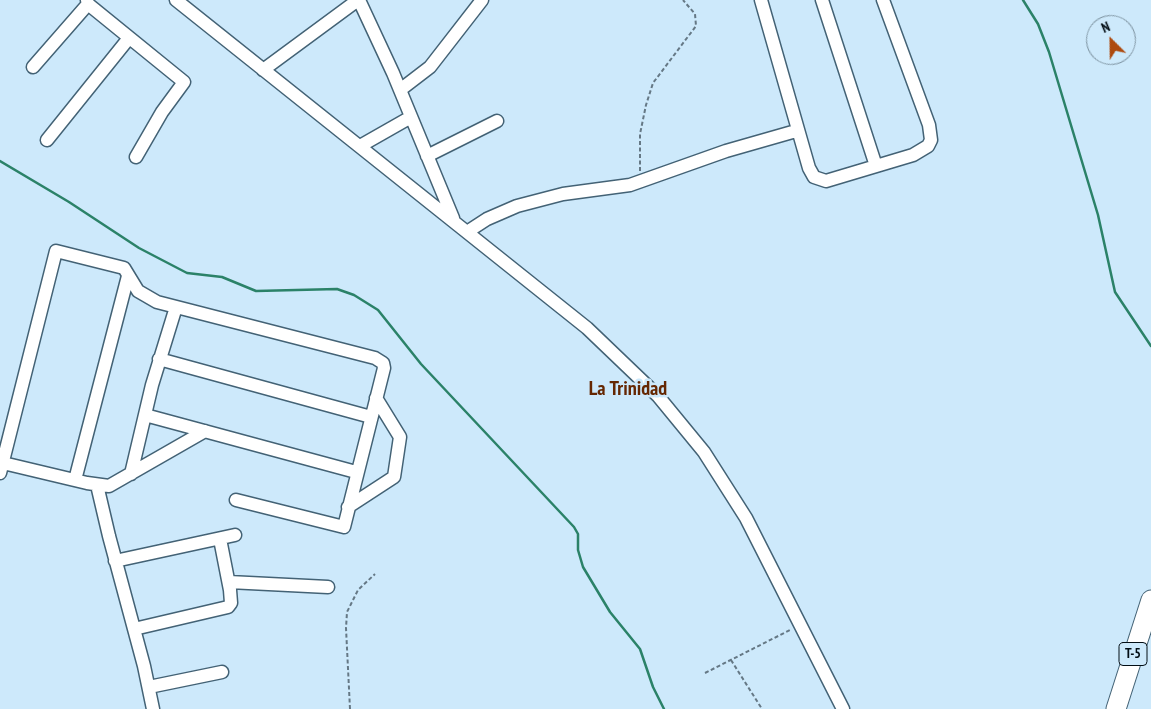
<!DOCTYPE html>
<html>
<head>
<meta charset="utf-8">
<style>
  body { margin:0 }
  #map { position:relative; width:1151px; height:709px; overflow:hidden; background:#cde9fb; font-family:"PT Sans Narrow",sans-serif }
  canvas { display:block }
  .north { position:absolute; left:1086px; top:15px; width:50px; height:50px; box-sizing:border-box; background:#cde9fb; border:1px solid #7c919f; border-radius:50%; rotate:337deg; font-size:14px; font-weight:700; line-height:20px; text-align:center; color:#030e15 }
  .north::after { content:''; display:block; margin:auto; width:18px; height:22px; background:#ad4a0f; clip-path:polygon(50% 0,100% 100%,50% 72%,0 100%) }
</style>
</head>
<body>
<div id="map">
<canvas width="1151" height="709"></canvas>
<div class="north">N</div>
</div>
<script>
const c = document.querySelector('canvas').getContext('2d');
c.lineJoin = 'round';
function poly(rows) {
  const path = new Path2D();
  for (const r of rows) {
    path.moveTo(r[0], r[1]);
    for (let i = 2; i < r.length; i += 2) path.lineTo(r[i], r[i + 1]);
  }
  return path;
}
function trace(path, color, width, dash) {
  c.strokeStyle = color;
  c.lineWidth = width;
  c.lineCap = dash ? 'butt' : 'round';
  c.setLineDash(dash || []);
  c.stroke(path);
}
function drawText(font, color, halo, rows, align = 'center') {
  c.font = font + ' "PT Sans Narrow",sans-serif';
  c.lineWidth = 5;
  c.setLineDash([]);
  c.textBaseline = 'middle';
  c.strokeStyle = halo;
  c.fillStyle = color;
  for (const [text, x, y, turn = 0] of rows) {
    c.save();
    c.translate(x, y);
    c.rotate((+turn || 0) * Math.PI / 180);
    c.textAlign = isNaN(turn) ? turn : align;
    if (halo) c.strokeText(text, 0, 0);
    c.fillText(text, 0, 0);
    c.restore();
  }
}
const stream = poly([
  [1023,0,1038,24,1049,52,1098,215,1115,292,1151,346],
  [0,161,69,202,139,248,187,273,222,277,256,291,337,289,354,295,378,310,421,364,574,527,578,534,578,550,583,567,610,612,640,649,653,687,664,709]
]);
const path = poly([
  [640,171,640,134,646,105,653,83,696,26,695,14,683,0],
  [731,660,762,709],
  [705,673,792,629],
  [350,709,346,628,347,612,358,590,375,574]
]);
const minor = poly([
  [87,0,88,4,184,82,162,112,136,157],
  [176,0,587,328,658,396,704,452,746,518,843,709],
  [359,0,393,73,453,218],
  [761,0,809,168,814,177,826,181,913,155,928,146,931,140,929,125,883,0],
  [822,0,876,166],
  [33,67,88,4],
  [263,70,358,0],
  [400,90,430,67,482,0],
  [47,140,129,38],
  [360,146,411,117],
  [427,156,497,121],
  [467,232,487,219,517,206,563,194,630,185,726,151,796,131],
  [159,359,371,417],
  [145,415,356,472],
  [3,463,87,483,109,486,205,431],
  [0,473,56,251,124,268,138,291,157,302,375,358,383,363,384,368,344,527,236,500],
  [131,474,152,385,176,307],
  [75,480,128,276],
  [97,485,109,536,144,666,153,709],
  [348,507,394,477,400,437,376,398],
  [115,561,235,535],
  [229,582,328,587],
  [134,629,228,607,231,603,230,590,220,539],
  [149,687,222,672]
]);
const highway = poly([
  [1116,709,1151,600]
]);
const shields = [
  [1133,654,28]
];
const shieldNames = [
  ["T-5",1133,654]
];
const districtNames = [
  ["La Trinidad",628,389]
];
trace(stream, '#2b8268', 2.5);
trace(minor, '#436275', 15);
trace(highway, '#436275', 21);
trace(path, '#657885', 2, [4, 2.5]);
trace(minor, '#fff', 12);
trace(highway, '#fff', 19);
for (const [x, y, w] of shields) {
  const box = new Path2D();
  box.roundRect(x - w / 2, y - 11.5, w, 23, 4);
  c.fillStyle = '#cde9fb';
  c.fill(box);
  trace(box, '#030e15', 1);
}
drawText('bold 14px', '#030e15', null, shieldNames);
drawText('bold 20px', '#652702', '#cde9fb', districtNames);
</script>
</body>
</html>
